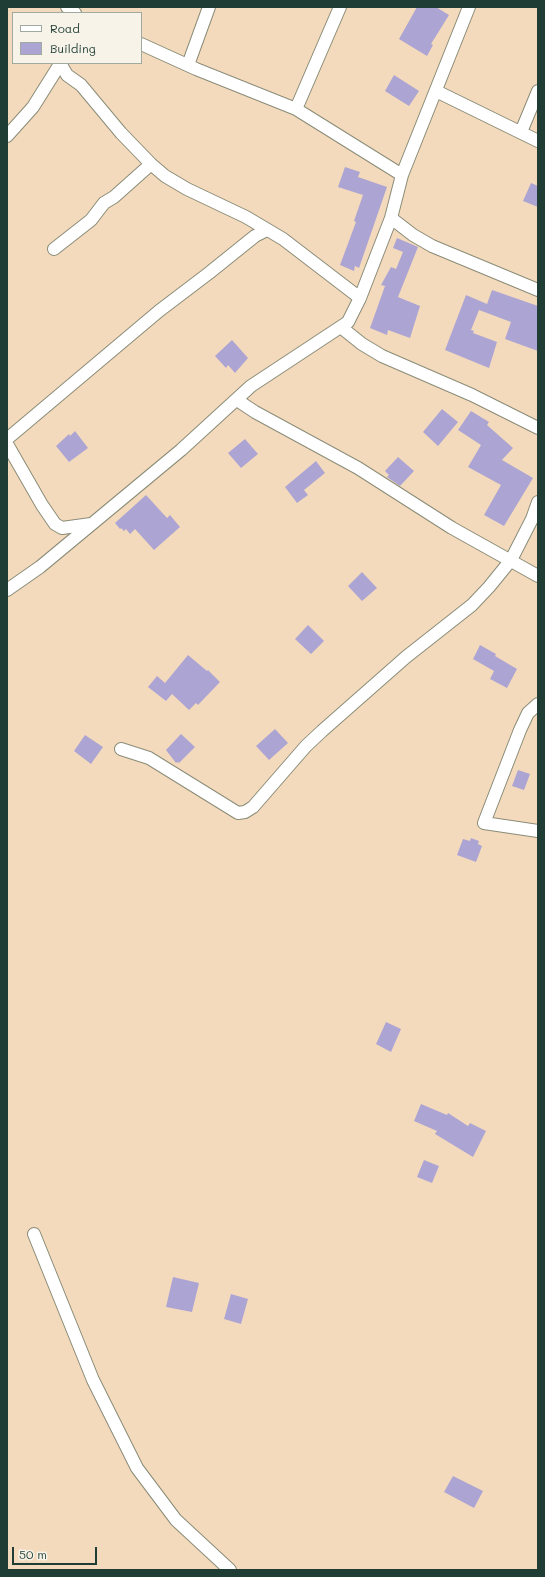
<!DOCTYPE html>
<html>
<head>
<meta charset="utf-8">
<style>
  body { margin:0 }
  #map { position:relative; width:545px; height:1577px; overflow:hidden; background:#f4dabc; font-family:Mali,sans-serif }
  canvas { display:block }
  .frame { position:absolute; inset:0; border:8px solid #1f3d34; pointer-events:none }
  .legend { position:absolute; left:12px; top:12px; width:130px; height:52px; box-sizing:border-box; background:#f7f3e8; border:1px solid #a1aaa0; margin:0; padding:5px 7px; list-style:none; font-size:12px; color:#1f3d34 }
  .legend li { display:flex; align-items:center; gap:8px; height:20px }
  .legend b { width:20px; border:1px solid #a1aaa0 }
  .scale { position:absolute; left:12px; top:1547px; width:85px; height:18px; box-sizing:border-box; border:2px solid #1f3d34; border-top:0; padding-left:5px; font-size:12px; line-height:14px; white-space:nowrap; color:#1f3d34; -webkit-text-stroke:3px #f7f3e8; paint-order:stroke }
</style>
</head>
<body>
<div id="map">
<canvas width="545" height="1577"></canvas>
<div class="frame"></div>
<ul class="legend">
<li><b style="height:5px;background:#fff"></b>Road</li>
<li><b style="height:11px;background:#aca4d3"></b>Building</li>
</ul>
<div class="scale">50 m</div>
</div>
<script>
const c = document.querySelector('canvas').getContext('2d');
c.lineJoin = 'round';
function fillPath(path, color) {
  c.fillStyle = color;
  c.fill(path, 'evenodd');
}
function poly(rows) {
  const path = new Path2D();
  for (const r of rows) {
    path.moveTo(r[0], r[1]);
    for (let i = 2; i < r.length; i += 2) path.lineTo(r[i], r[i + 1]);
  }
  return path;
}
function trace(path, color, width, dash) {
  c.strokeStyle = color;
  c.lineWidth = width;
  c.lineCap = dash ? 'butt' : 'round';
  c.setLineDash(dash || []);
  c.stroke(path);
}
const building = poly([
  [417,7,436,7,449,15,431,44,433,45,427,56,399,39],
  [394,75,419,91,409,106,385,91],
  [345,167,360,172,358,177,387,187,359,268,355,266,354,271,340,265,356,222,354,221,363,195,338,187],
  [531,183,538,186,538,207,523,201],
  [397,238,418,247,398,297,420,306,410,338,388,330,387,335,370,328,385,286,381,285,391,267,396,269,403,252,393,248],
  [492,290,538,306,538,351,505,339,511,322,479,310,471,330,474,331,473,333,497,342,489,368,445,350,466,295,487,304],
  [232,340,248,358,235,373,228,365,226,368,215,356],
  [442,409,458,422,438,446,423,432],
  [471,411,489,422,487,425,513,448,502,460,533,478,504,526,484,515,501,485,468,467,481,445,458,430],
  [75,431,88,448,69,462,56,446,69,434,70,436],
  [245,439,258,454,241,468,228,453],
  [398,457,414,471,400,486,387,477,389,475,385,471],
  [316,461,325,473,304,490,308,495,297,503,285,487],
  [146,495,167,518,170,515,180,527,154,550,135,529,130,534,126,529,124,531,121,528,120,529,115,523],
  [362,572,377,588,362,601,348,586],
  [308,625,324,641,311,654,295,639],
  [480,645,496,654,495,656,517,669,507,688,490,679,494,671,473,659],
  [188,655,207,671,208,670,220,682,198,705,196,703,189,710,172,694,166,701,148,687,157,676,165,683],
  [275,729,288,743,269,760,256,746],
  [181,734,195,747,179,763,178,762,176,763,166,750],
  [85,735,103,747,91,764,74,751],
  [518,770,530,774,524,790,512,786],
  [471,838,479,841,478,844,482,846,476,862,457,855,463,839,470,841],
  [386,1022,401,1029,391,1052,376,1044],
  [421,1104,447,1115,448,1113,468,1126,470,1123,486,1131,473,1157,435,1134,437,1131,414,1121],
  [424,1160,439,1166,432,1183,417,1177],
  [173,1277,199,1283,192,1312,166,1307],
  [231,1294,248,1299,241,1324,224,1319],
  [453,1476,483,1491,474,1508,444,1492]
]);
const minor = poly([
  [67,7,75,13],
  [141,44,196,69,296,109,402,175],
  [60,63,67,75,81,85,121,133,151,164,165,176,187,189,246,217,283,239,360,298],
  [188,65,209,7],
  [436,91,538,141],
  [296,109,340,7],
  [521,132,538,91],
  [7,136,33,107,60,64],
  [391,218,413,235,432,246,538,290],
  [54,249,91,220,104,203,114,197,151,164],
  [342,328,362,344,382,356,472,395,538,428],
  [237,400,255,412,358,468,452,528,538,576],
  [7,439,159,311,209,273,255,236,267,230],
  [7,444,42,505,55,524,62,528,91,524],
  [7,590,40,567,181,450,251,386,348,322,360,298,391,218,402,175,469,7],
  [538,704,528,713,520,730,484,823,538,831],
  [121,749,149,758,238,813,245,812,253,807,306,746,322,731,406,657,472,605,489,587,511,560,532,519,538,502],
  [34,1234,93,1380,137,1468,176,1520,230,1570]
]);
fillPath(building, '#aca4d3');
trace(minor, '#8a8c78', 14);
trace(minor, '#fff', 12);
</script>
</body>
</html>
